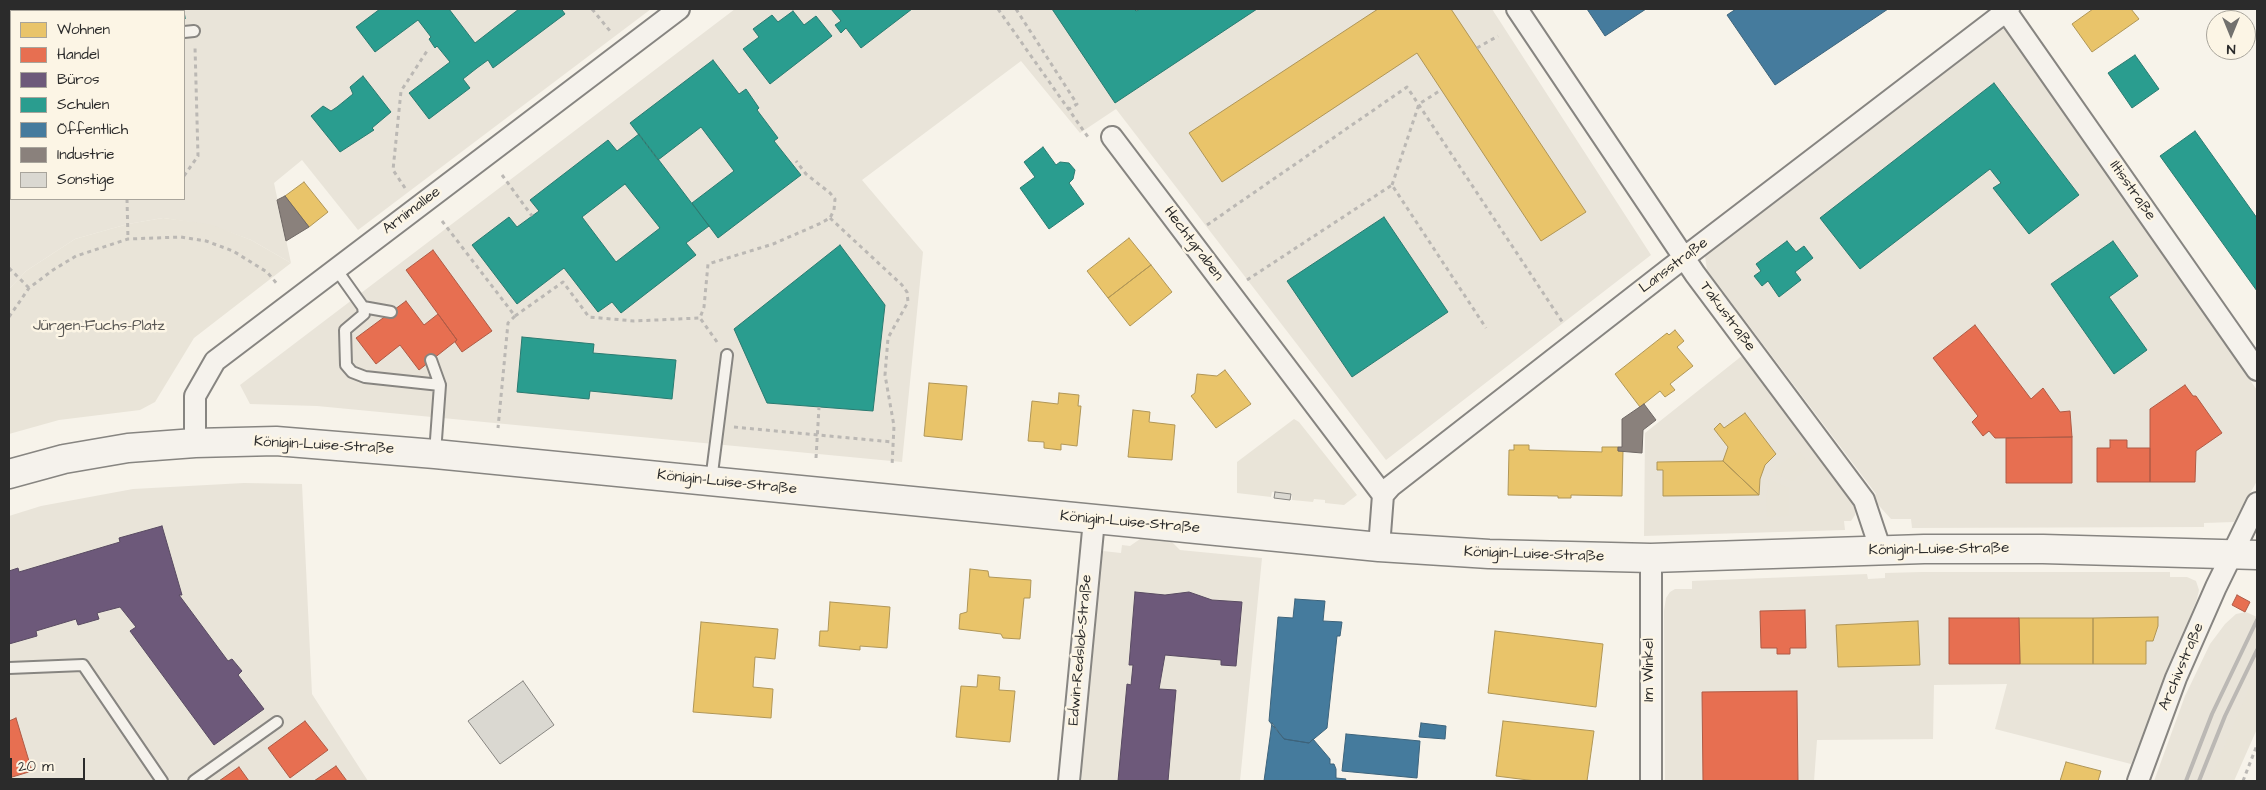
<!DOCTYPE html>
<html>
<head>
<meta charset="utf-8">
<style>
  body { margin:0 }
  #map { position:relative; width:2266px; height:790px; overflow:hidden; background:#f7f3ea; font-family:"Architects Daughter",sans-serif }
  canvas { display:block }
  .frame { position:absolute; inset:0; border:10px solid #2b2b2b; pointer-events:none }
  .legend { position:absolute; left:10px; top:10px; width:175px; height:190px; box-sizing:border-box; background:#fcf5e5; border:1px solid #a8a49b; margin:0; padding:6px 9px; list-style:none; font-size:15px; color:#2b2b2b }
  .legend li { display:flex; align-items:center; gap:10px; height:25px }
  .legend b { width:25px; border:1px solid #a8a49b }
  .north { position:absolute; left:2206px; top:10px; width:50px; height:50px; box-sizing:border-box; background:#fcf5e5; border:1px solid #a8a49b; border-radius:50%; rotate:180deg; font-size:14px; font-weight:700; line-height:20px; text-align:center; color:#2b2b2b }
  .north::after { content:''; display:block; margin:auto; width:18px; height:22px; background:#72716e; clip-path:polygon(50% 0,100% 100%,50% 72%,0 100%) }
  .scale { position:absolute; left:10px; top:758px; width:75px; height:22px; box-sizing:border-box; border:2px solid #2b2b2b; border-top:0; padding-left:6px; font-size:15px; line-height:18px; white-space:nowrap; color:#2b2b2b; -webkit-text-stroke:4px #fcf5e5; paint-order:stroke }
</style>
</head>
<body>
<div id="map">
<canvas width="2266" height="790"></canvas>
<div class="frame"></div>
<ul class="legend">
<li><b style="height:14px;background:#e9c46a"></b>Wohnen</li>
<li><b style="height:14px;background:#e76f51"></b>Handel</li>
<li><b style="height:14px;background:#6d597a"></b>Büros</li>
<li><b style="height:14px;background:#2a9d8f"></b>Schulen</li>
<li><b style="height:14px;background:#457b9d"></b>Öffentlich</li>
<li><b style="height:14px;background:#8a817c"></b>Industrie</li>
<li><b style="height:14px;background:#dad8d1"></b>Sonstige</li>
</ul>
<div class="north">N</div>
<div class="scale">20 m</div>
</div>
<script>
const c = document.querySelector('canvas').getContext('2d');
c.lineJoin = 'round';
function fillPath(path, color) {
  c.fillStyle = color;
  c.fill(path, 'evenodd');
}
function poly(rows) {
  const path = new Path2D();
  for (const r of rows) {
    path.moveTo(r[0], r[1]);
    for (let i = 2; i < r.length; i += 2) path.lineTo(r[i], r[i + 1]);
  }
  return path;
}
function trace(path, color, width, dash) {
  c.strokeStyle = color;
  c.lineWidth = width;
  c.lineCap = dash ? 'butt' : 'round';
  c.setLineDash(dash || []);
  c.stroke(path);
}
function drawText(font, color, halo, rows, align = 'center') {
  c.font = font + ' "Architects Daughter",sans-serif';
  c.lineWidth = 5;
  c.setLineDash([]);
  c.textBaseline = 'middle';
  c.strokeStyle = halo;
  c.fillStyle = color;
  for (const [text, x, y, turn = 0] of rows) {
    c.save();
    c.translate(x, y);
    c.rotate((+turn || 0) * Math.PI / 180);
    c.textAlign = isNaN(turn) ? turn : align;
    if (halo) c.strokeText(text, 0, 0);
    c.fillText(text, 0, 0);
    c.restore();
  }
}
const built = poly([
  [9,9,651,9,358,230,302,160,274,183,291,263,251,240,210,225,163,218,128,224,75,239,26,271,9,289],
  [11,11,184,11,184,199,11,199],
  [735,9,1492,9,1651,255,1386,460,1116,109,1080,133,1021,61,862,180,923,252,902,462,317,406,250,404,240,385],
  [2004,27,2257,390,2257,481,2234,522,2204,523,2204,527,1912,528,1911,519,1891,519,1872,498,1876,494,1707,270,1705,256],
  [1743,355,1849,496,1856,510,1855,515,1851,521,1844,521,1845,530,1644,536,1645,433],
  [244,483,302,484,312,694,368,781,9,781,9,516,41,506,133,489],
  [1140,539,1171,541,1180,550,1262,558,1240,781,1082,781,1082,747,1101,554,1103,551,1121,553,1122,545,1130,546],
  [1922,572,2170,572,2170,577,2187,577,2196,581,2199,590,2197,599,2131,764,1995,729,2007,684,1934,685,1933,739,1817,740,1814,781,1665,781,1664,611,1666,598,1670,592,1675,589,1692,589,1692,581,1867,574,1868,579,1885,578,1885,573],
  [2246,612,2257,617,2257,715,2229,781,2154,781,2185,696,2210,644,2225,624,2236,614]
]);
const green = poly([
  [184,57,188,140,184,157],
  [625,184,660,228,616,262,582,217],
  [163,218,210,224,251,240,291,263,194,338,155,402,140,410,59,420,9,434,9,289,26,271,75,239,128,224],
  [1294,419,1299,422,1357,495,1344,505,1325,503,1325,500,1314,499,1313,502,1292,500,1292,494,1272,492,1271,497,1237,493,1237,462],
  [1800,452,1810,466,1792,481,1775,474,1776,466],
  [1769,479,1789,488,1789,516,1767,517,1766,500],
  [2257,670,2257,729,2234,781,2210,781]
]);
const homes = poly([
  [1378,9,1451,9,1586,212,1541,241,1417,53,1222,182,1189,133,1378,9],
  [2093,9,2131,9,2139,19,2092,52,2072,24,2093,9],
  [304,182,328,212,309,227,285,196,304,182],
  [1129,238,1151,265,1108,298,1087,271,1129,238],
  [1151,265,1172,292,1130,326,1108,298,1151,265],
  [1675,330,1684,341,1677,347,1693,366,1670,384,1675,390,1665,397,1660,391,1640,407,1615,374,1667,333,1669,335,1675,330],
  [1225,370,1251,404,1216,428,1191,396,1195,393,1197,374,1217,376,1225,370],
  [929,383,967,386,962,440,924,436,929,383],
  [1059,393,1079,395,1078,406,1081,406,1077,446,1061,444,1061,450,1044,448,1044,442,1028,441,1032,401,1058,404,1059,393],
  [1133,410,1150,412,1149,422,1175,425,1172,460,1128,457,1133,410],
  [1745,413,1776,454,1765,465,1760,479,1759,495,1723,461,1728,447,1714,429,1720,423,1724,428,1745,413],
  [1514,445,1529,445,1529,450,1602,452,1602,447,1618,447,1618,451,1623,451,1622,496,1571,495,1571,498,1558,498,1558,496,1508,495,1509,450,1514,450,1514,445],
  [1723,461,1759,495,1663,496,1663,470,1657,470,1657,462,1723,461],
  [970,569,988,571,989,577,1031,580,1030,598,1024,598,1020,639,1003,638,1001,634,959,629,960,614,967,612,970,569],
  [830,602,890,607,887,648,860,646,860,650,819,646,820,631,828,631,830,602],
  [2158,617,2158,626,2153,641,2146,641,2146,664,2093,664,2093,618,2158,617],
  [2019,618,2093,618,2093,664,2020,664,2019,618],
  [1918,621,1920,665,1838,667,1836,625,1918,621],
  [701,622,778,629,775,659,755,657,753,687,773,689,771,718,693,712,701,622],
  [1495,631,1603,644,1596,707,1488,693,1495,631],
  [978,675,1000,677,999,690,1015,691,1010,742,956,737,961,686,977,687,978,675],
  [1503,721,1594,731,1587,781,1536,781,1496,776,1503,721],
  [2066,762,2101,771,2098,781,2060,781,2066,762]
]);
const shops = poly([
  [433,250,492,331,462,352,455,342,457,340,406,270,433,250],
  [406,301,424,325,438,314,457,340,419,370,400,345,376,364,356,338,406,301],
  [1975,325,2031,399,2043,388,2060,412,2070,411,2072,437,1995,438,1989,431,1983,436,1972,422,1978,416,1933,358,1975,325],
  [2185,385,2193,396,2196,396,2222,433,2196,451,2195,482,2150,482,2150,409,2185,385],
  [2072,437,2072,483,2006,483,2006,438,2072,437],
  [2110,440,2127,440,2127,448,2150,448,2150,482,2097,482,2097,448,2110,448,2110,440],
  [2237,595,2250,602,2245,612,2232,605,2237,595],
  [1805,610,1806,648,1790,648,1790,654,1777,654,1777,648,1761,648,1760,611,1805,610],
  [1949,618,2019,618,2020,664,1949,664,1949,618],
  [1797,691,1798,781,1703,781,1702,692,1797,691],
  [16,718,32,771,9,778,9,721,16,718],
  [305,721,328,750,290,778,268,748,305,721],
  [336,766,347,781,314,781,336,766],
  [239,767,249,781,219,781,239,767]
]);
const offices = poly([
  [162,526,182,595,179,595,228,661,232,659,242,671,238,675,264,709,214,745,130,631,136,627,120,607,97,613,99,619,78,625,76,619,36,631,37,636,9,644,9,571,18,568,19,572,120,542,119,538,162,526],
  [1135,592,1165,595,1189,592,1212,600,1242,602,1236,666,1221,665,1221,660,1165,655,1159,689,1176,690,1168,781,1118,781,1127,684,1131,685,1133,665,1129,665,1135,592]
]);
const schools = poly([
  [9,9,31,9,31,11,11,11,11,37,9,38,9,9],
  [54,9,184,9,185,19,184,11,54,11,54,9],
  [380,9,449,9,475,43,519,9,564,9,562,10,565,14,493,68,488,60,477,68,463,79,470,88,429,119,409,93,450,62,437,46,435,48,429,39,431,37,418,20,375,52,356,27,380,9],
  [831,9,912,9,861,48,846,28,841,33,835,25,841,21,831,9],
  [1052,9,1134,9,1136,11,1140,9,1257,9,1115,103,1052,9],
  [793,11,804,25,816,16,832,36,770,84,743,49,759,37,753,29,772,15,778,22,793,11],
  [2135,55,2159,89,2132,108,2108,73,2135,55],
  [713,60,739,94,746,89,759,108,757,110,778,138,774,141,801,175,718,238,692,203,734,171,701,127,658,160,630,123,713,60],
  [363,76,391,112,372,128,374,130,340,152,311,116,323,106,331,111,337,107,353,94,350,87,363,76],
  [1994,83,2079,195,2029,234,1993,188,2001,183,1990,169,1860,269,1820,218,1994,83],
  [2195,131,2257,218,2257,291,2160,156,2195,131],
  [639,134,709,226,686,243,696,255,621,313,612,302,598,312,564,268,517,304,472,245,509,217,517,227,539,211,530,200,608,140,617,151,639,134],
  [625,184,660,228,616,262,582,217,625,184],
  [1043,147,1056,165,1060,162,1069,163,1075,170,1073,179,1069,183,1084,204,1049,229,1020,188,1035,177,1024,162,1043,147],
  [1384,217,1448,312,1352,377,1287,281,1384,217],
  [1787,241,1796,252,1804,246,1813,258,1795,272,1801,280,1779,297,1768,281,1762,286,1754,276,1761,271,1756,264,1787,241],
  [2113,241,2138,276,2109,297,2147,350,2114,374,2051,284,2113,241],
  [840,245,885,305,873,411,767,403,734,329,840,245],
  [522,337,594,344,593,353,676,360,672,399,590,391,589,399,517,392,522,337]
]);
const public = poly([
  [1587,9,1646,9,1605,36,1587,9],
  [1736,9,1888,9,1775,85,1727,15,1736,9],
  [1295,599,1325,601,1323,621,1342,622,1340,636,1337,636,1327,728,1309,743,1284,739,1269,721,1278,617,1293,618,1295,599],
  [1272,723,1284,739,1309,743,1313,739,1330,759,1330,764,1334,764,1336,769,1336,778,1346,779,1345,781,1264,781,1272,723],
  [1421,723,1446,726,1445,739,1419,737,1421,723],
  [1346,734,1420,741,1417,778,1342,771,1346,734]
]);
const industry = poly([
  [285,196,309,227,286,241,277,200,285,196],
  [1644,404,1656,420,1643,430,1642,453,1618,451,1618,447,1622,447,1622,419,1644,404]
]);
const building = poly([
  [1275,492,1291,494,1290,500,1274,498,1275,492],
  [523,681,554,725,500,764,468,721,523,681]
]);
const path = poly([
  [50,9,50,11],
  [592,9,610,31],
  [998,9,1088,137,1091,137],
  [1016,9,1077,104,1069,109],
  [1477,48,1498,36],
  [9,124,11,121],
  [502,175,532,216],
  [184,176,198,156,195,47],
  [1392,185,1419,104,1441,90],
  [405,188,393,170,401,91,427,51],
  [9,190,9,193],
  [127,199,128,239],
  [830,218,902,285,907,292,908,302,888,338,885,375,894,426,892,466],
  [442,221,515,316,508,323,498,428],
  [1207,225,1407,87,1563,323],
  [9,268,29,288],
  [1247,280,1392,185,1486,328],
  [515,316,563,282,589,317,634,321,700,318],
  [9,317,29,288,53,270,76,256,128,239,181,237,206,241,233,251,267,272,278,285],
  [717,342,700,318,704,307,708,264,773,244,819,224,830,218,834,210,835,199,830,193,806,174,796,161],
  [734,427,892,442],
  [816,458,819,407],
  [2243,781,2257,745]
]);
const service = poly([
  [184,32,194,31],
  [9,48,11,48],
  [336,269,363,307,364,314,345,330,346,365,352,372,365,377,440,385,435,453],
  [363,307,391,312],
  [431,360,440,385],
  [711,481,727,355],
  [9,668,83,665,162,781],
  [194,781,277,722]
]);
const minor = poly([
  [1517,9,1695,274,1864,500,1881,551],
  [2006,11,2257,370],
  [1112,137,1383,495],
  [195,443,195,396,215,361,679,9],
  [1379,547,1383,495,1391,486,1668,270,2009,9],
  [1651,558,1651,781],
  [1069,781,1094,520],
  [2138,781,2176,678,2216,587,2257,503]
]);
const secondary = poly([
  [9,474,64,459,128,448,195,443,276,441,435,454,1379,547,1489,554,1651,558,1924,549,2043,549,2257,555]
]);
const rail = poly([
  [2186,781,2212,714,2257,620],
  [2199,781,2225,716,2257,650]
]);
const streetNames = [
  ["Iltisstraße",2132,191,55],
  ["Arnimallee",412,211,-37],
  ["Hechtgraben",1193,244,53],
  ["Lansstraße",1674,266,-37],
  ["Takustraße",1727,317,53],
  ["Königin-Luise-Straße",324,446,3],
  ["Königin-Luise-Straße",727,483,6],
  ["Königin-Luise-Straße",1130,523,5],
  ["Königin-Luise-Straße",1939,550,-1],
  ["Königin-Luise-Straße",1534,555,2],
  ["Edwin-Redslob-Straße",1081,650,-85],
  ["Archivstraße",2182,667,-67],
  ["Im Winkel",1650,670,-90]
];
const parkNames = [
  ["Jürgen-Fuchs-Platz",99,327]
];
fillPath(built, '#e9e4d9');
fillPath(green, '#e9e4d8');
fillPath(homes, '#e9c46a');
trace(homes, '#b09657', 1);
fillPath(shops, '#e76f51');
trace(shops, '#af5b46', 1);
fillPath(offices, '#6d597a');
trace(offices, '#594b62', 1);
fillPath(schools, '#2a9d8f');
trace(schools, '#2a7b71', 1);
fillPath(public, '#457b9d');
trace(public, '#3d637b', 1);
fillPath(industry, '#8a817c');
trace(industry, '#6e6764', 1);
fillPath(building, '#dad8d1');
trace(building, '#878581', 1);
trace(service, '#878581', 14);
trace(minor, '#878581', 24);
trace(secondary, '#878581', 31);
trace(path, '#bbb8b4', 3, [4, 4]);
trace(service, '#f5f2ec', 10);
trace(minor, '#f5f2ec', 20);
trace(secondary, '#f5f2ec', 28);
trace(rail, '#bbb8b4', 4);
drawText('15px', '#2b2b2b', '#fcf5e5', streetNames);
drawText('15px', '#585653', '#fcf5e5', parkNames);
</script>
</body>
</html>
